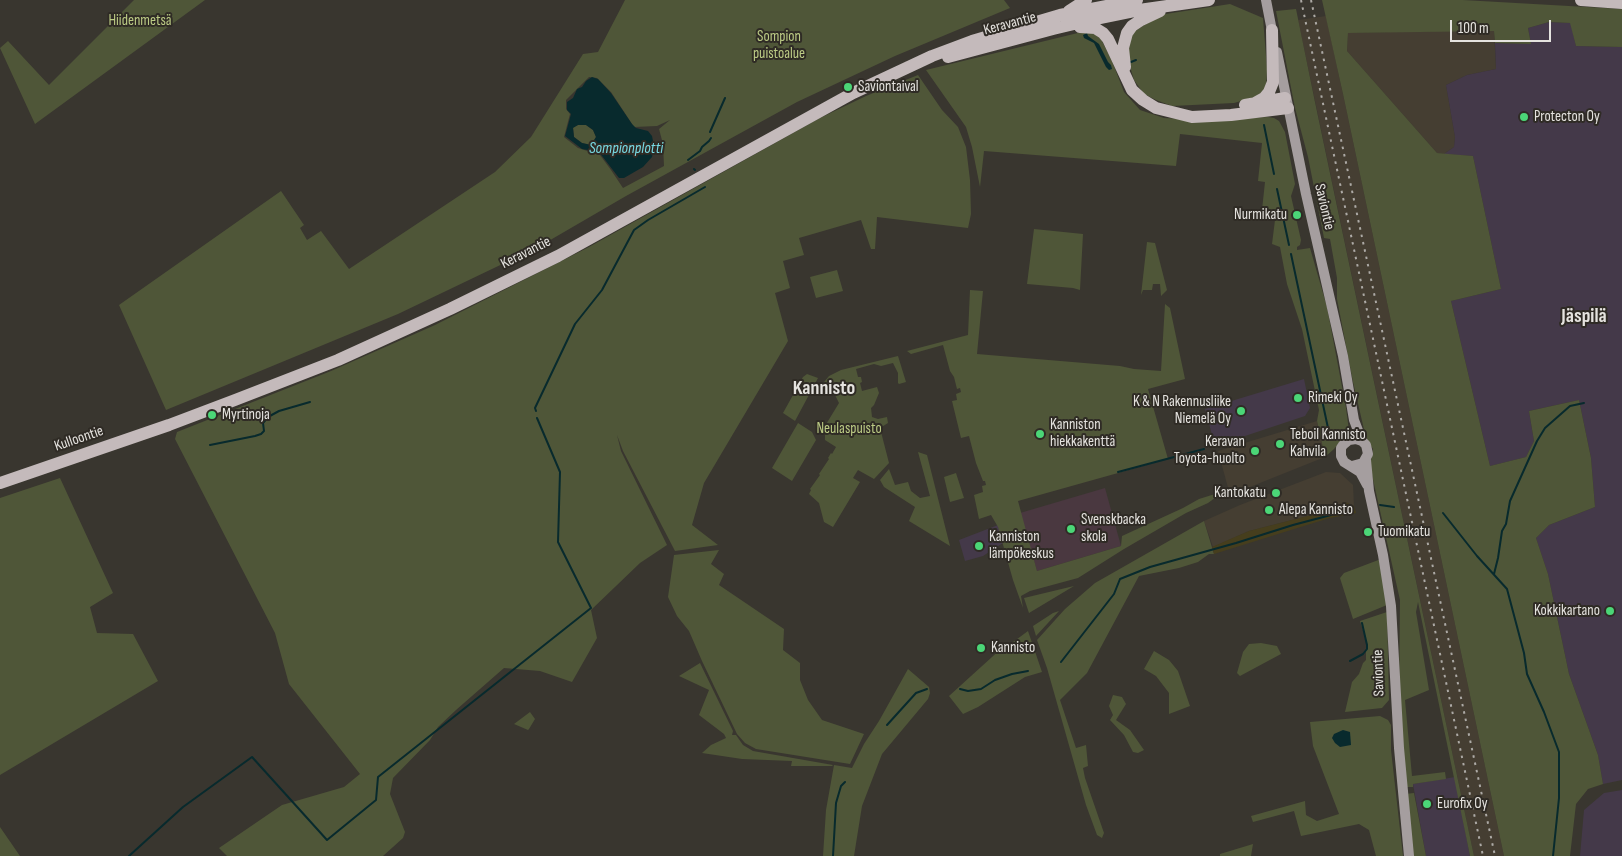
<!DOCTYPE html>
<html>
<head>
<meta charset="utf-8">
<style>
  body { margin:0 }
  #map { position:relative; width:1622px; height:856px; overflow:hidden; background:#39362f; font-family:"Sofia Sans Condensed",sans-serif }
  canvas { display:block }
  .scale { position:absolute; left:1450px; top:20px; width:101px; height:22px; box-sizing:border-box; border:2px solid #e5e3df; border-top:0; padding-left:6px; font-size:15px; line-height:18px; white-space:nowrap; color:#e5e3df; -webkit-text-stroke:4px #2f2b25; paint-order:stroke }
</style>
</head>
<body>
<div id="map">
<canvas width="1622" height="856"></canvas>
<div class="scale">100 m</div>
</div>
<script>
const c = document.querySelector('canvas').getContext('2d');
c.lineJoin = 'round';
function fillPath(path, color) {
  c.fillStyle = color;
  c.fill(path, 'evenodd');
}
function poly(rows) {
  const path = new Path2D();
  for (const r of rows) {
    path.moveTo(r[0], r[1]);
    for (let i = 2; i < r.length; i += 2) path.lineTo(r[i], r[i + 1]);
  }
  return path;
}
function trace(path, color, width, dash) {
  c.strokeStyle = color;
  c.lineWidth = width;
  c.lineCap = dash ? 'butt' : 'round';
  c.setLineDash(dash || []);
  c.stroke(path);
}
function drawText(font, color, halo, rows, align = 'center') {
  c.font = font + ' "Sofia Sans Condensed",sans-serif';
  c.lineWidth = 4;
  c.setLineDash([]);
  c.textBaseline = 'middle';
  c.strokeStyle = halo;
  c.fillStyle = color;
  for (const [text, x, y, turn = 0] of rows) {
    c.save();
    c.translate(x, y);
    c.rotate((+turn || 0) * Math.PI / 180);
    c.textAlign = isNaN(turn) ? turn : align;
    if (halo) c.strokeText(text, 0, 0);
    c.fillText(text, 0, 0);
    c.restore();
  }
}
const built = poly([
  [1326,16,1343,94,1504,856,1474,856,1298,20],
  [1433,31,1494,31,1496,69,1467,75,1446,85,1455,137,1454,147,1444,154,1437,153,1347,51,1348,33],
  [1317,421,1325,457,1230,495,1218,451],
  [1326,472,1340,473,1353,485,1354,506,1345,502,1339,508,1249,531,1213,547,1204,521,1240,505]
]);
const industrial = poly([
  [1549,22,1571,23,1576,46,1622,47,1622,780,1603,784,1598,755,1569,674,1548,574,1536,538,1549,525,1595,507,1591,458,1579,400,1529,411,1534,441,1526,457,1490,466,1451,301,1501,289,1473,156,1444,154,1454,147,1455,137,1446,85,1467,75,1496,69,1495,43,1531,44,1528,28],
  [1304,379,1310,408,1305,416,1215,446,1205,409],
  [998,525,1003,543,983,556,965,561,959,540],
  [1455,777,1470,856,1426,856,1413,784],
  [1622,790,1622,856,1580,856,1584,810,1604,793]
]);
const education = poly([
  [1105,488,1121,546,1037,571,1020,513]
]);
const green = poly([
  [134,0,205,0,35,124,0,48,8,41,49,85],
  [625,0,1004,0,1010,8,895,56,797,102,626,196,540,246,398,314,166,410,119,305,281,191,304,225,300,228,307,240,321,231,349,269,495,172,531,137,583,54,598,52],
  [589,77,597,78,611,92,634,127,657,126,670,120,659,129,663,144,664,166,623,188,611,170,600,155,578,148,564,137,570,114,566,109,566,100],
  [1322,0,1463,0,1622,9,1622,47,1576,46,1570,23,1549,22,1528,28,1531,44,1495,43,1494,31,1348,33,1347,51,1437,153,1473,156,1501,289,1451,301,1490,466,1526,457,1534,441,1529,411,1579,400,1591,458,1595,507,1549,525,1536,538,1548,574,1569,674,1598,755,1603,784,1588,789,1576,804,1570,856,1504,856,1343,94],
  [1230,4,1263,18,1267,69,1266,89,1256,97,1234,103,1172,106,1156,100,1144,94,1134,80,1129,63,1128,56,1131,34,1159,15],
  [1296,9,1315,102,1474,856,1470,856,1418,602,1416,612,1429,690,1405,700,1412,776,1445,772,1446,779,1413,784,1413,787,1404,787,1399,699,1400,600,1370,466,1373,449,1366,438,1353,382,1337,299,1337,278,1330,239,1324,238,1308,157,1295,108,1276,11],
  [1086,31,1096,35,1101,39,1112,61,1124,92,1140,110,1164,118,1206,120,1268,117,1274,118,1279,121,1285,132,1295,184,1291,196,1301,240,1300,245,1297,247,1297,250,1310,248,1327,307,1346,408,1349,431,1334,449,1325,457,1317,421,1319,410,1302,329,1287,284,1280,247,1272,244,1276,212,1262,210,1265,182,1258,181,1262,143,1180,134,1176,166,984,151,980,187,972,147,966,127,926,70],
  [918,75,942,110,958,127,966,147,970,180,971,214,968,228,877,217,875,249,871,249,861,220,799,238,804,255,783,261,790,288,775,293,788,341,704,483,692,525,718,545,675,551,623,451,617,435,621,451,667,545,640,563,591,610,597,638,572,682,540,671,504,668,456,710,438,727,430,740,393,778,390,794,405,832,403,838,383,856,227,856,219,848,282,805,344,787,360,774,289,684,275,633,175,439,177,432,331,371,435,325,589,247,820,118,866,96],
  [578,125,586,125,593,130,596,137,591,145,582,143,574,137,573,127],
  [1034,229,1083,234,1080,290,1073,288,1027,284],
  [1147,242,1155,243,1167,290,1161,296,1160,284,1153,284,1152,290,1143,290,1141,295],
  [837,270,843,291,816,298,810,277],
  [970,290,983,291,977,354,1120,366,1134,369,1161,371,1165,304,1170,308,1185,379,1148,389,1168,459,1018,501,1037,571,1121,546,1122,536,1183,508,1199,499,1215,494,1219,495,1208,503,1186,513,1124,549,1078,578,1030,591,1021,596,1023,608,1013,580,998,527,991,515,979,519,974,495,983,492,982,486,986,485,985,481,983,481,976,463,969,436,961,438,952,401,957,400,956,394,961,392,960,388,957,389,954,377,950,371,943,345,911,354,907,351,968,335],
  [898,356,906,382,899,384,898,383,898,373,893,363,881,366,874,364,856,369,858,377,861,377,862,382,860,383,862,391,877,387,879,393,874,405,871,408,872,417,878,419,887,417,888,423,880,428,889,463,874,479,858,470,853,478,860,482,833,527,824,522,819,503,809,494,811,490,810,489,820,475,819,474,829,459,828,458,831,453,832,454,836,447,825,440,825,426,839,403,834,393,820,387,829,376,841,370],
  [807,374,818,378,795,421,783,413,803,377],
  [798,423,812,432,816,440,792,481,772,468],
  [918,452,927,455,950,546,909,521,915,507,884,487,880,480,889,469,895,485,908,482,911,491,920,498,930,496],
  [956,473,964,498,950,502,944,477],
  [60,478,113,593,90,607,97,633,133,634,158,681,0,775,0,498],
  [1204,521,1214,554,1209,554,1198,562,1179,568,1139,576,1087,673,1060,700,1076,748,1086,745,1088,766,1083,768,1085,778,1104,833,1102,838,1097,835,1086,805,1047,668,1037,640,1065,609,1095,583],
  [719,550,711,564,724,574,719,585,784,629,783,650,800,663,800,680,808,700,822,720,864,734,850,764,756,749,745,743,737,734,702,661,689,631,677,616,668,597,674,555],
  [1381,559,1387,605,1353,619,1340,578,1344,573],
  [1074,586,1029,613,1024,598],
  [1059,611,1036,636,1033,626,1053,613],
  [1387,612,1389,700,1382,708,1345,712,1352,682,1359,674,1363,663,1366,660,1366,650,1368,646,1360,621],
  [1028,631,1042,672,1025,677,978,707,963,714,949,696,1003,647,1009,645],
  [1261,643,1277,646,1281,654,1240,676,1237,673,1243,652,1249,644],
  [1154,651,1169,660,1178,671,1190,706,1169,714,1169,693,1156,676,1144,669],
  [700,663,733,731,732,735,736,735,743,745,753,751,833,765,832,766,791,766,792,761,742,759,702,753,711,745,726,738,724,734,699,715,709,690,679,676],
  [908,669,929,687,930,693,928,699,882,754,862,806,854,856,823,856,826,810,834,765,852,768,864,744,879,721],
  [1113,695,1122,697,1126,704,1116,720,1130,730,1144,750,1138,753,1133,752,1124,735,1110,720,1113,715,1109,706],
  [530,712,535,719,529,729,528,730,514,724],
  [1380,716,1388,720,1391,725,1391,750,1403,856,1376,856,1369,830,1359,824,1301,836,1294,811,1253,822,1251,816,1305,801,1306,815,1317,821,1339,814,1313,746,1310,722],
  [1414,793,1426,856,1412,856,1405,794],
  [0,827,20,856,0,856],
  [1253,844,1251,856,1220,856,1220,854]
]);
const sand = poly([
  [1345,502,1354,506,1356,513,1330,518,1307,525,1214,554,1212,547,1249,531,1339,508]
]);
const water = poly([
  [1087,33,1088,36,1099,44,1108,62,1111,65,1112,69,1109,70,1106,67,1094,43,1084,38,1083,35],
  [592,77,598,79,611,93,632,124,636,128,648,131,652,136,654,146,652,157,643,167,624,178,619,178,599,152,582,149,565,136,571,114,567,110,567,102,573,98,577,89,582,87,586,81],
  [578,125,586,125,593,130,596,137,591,145,582,143,574,137,573,128],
  [1343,730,1350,732,1351,745,1340,747,1335,743,1332,738,1334,734]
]);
const stream = poly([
  [1131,62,1136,60],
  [1264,125,1274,174],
  [710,132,725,98],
  [688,160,700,151,702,147,709,141,711,138],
  [694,169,695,170],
  [1277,189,1289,245],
  [1291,254,1328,428],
  [536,411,535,408,575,324,602,290,634,230,648,220,705,187],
  [210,445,255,436,261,434,264,431,263,423,268,417,279,411,310,402],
  [1118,472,1204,449],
  [1380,505,1394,507],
  [1443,513,1477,556,1507,589,1524,653,1527,674,1544,712,1559,752,1559,798,1553,856],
  [1494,574,1498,558,1502,531,1506,524,1510,501,1537,441,1545,428,1570,406,1584,403],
  [1350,661,1363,654,1367,649,1367,645,1362,623],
  [1061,662,1114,594,1120,579,1150,567,1236,543,1293,525,1346,511,1352,512],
  [960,689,968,691,981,689,995,680,1012,674,1028,671],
  [887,725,916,693,927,689],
  [129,856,183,807,252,757,327,840,376,800,378,777,591,608,558,542,560,472,537,418],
  [833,856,836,803,841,786,845,782]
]);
const secondary = poly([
  [1266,0,1273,36],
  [1277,52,1306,194,1343,356,1354,420,1362,441],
  [1366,460,1369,491,1383,555,1391,606,1399,748,1409,856],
  [1352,466,1363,463,1368,454,1366,445,1362,441,1356,439,1349,440,1343,445,1341,448,1341,456,1344,462,1360,472,1367,485]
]);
const primary = poly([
  [1581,0,1622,3],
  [1069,11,1086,0],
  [1080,27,1095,28,1103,33,1108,39,1132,90,1143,100,1156,108,1192,117,1231,115,1288,108],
  [948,57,1053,29,1095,19,1139,10,1209,0],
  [1125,67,1123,48,1127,33,1132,26,1141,20,1160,11],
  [1255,103,1264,98,1269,92,1273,82,1272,30],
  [1245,105,1285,98],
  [0,483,169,425,235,400,338,360,450,309,558,256,853,93,932,56,972,41,1060,15,1137,0]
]);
const rail = poly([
  [1301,0,1483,856],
  [1311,0,1495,856]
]);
const markers = [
  [848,87,5,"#4bd677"],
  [1524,117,5,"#4bd677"],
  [1297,215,5,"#4bd677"],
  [1298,398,5,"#4bd677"],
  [1241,411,5,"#4bd677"],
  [212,415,5,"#4bd677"],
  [1040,434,5,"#4bd677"],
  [1280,444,5,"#4bd677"],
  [1255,451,5,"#4bd677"],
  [1276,493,5,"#4bd677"],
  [1269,510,5,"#4bd677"],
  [1071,529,5,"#4bd677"],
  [1368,532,5,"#4bd677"],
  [979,546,5,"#4bd677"],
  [1610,611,5,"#4bd677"],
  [981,648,5,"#4bd677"],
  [1427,804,5,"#4bd677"]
];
const parkNames = [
  ["Hiidenmetsä",140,21],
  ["Sompion",779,37],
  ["puistoalue",779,54],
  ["Neulaspuisto",849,429]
];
const streetNames = [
  ["Keravantie",1010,24,-15],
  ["Saviontie",1324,207,77],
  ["Keravantie",526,253,-27],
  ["Kulloontie",79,439,-19],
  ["Saviontie",1379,673,-92]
];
const poiNames = [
  ["Saviontaival",858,87],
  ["Protecton Oy",1534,117],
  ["Nurmikatu",1287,215,"right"],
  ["Rimeki Oy",1308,398],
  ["K & N Rakennusliike",1231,402,"right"],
  ["Niemelä Oy",1231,419,"right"],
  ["Myrtinoja",222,415],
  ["Kanniston",1050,425],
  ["hiekkakenttä",1050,442],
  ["Teboil Kannisto",1290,435],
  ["Kahvila",1290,452],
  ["Keravan",1245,442,"right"],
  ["Toyota-huolto",1245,459,"right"],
  ["Kantokatu",1266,493,"right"],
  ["Alepa Kannisto",1279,510],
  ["Svenskbacka",1081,520],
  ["skola",1081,537],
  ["Tuomikatu",1378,532],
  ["Kanniston",989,537],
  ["lämpökeskus",989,554],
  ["Kokkikartano",1600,611,"right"],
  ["Kannisto",991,648],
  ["Eurofix Oy",1437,804]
];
const waterNames = [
  ["Sompionplotti",626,149]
];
const districtNames = [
  ["Jäspilä",1584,317],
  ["Kannisto",824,389]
];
fillPath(built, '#453e32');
fillPath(industrial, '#443949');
fillPath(education, '#4a3840');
fillPath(green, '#4f5638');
fillPath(sand, '#463e1d');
fillPath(water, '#082a2d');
trace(stream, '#082a2d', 2);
trace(secondary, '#a59e9f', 10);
trace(primary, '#c4babb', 12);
trace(rail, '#adaaa6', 2, [2.5, 5]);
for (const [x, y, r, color] of markers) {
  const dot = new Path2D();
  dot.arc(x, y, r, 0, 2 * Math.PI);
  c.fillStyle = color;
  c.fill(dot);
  trace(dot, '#2f2b25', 2);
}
drawText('15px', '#bccb85', '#2f2b25', parkNames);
drawText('15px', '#e5e3df', '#2f2b25', streetNames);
drawText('15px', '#e5e3df', '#2f2b25', poiNames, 'left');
drawText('italic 16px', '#78dbe5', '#2f2b25', waterNames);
drawText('bold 20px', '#e5e3df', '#2f2b25', districtNames);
</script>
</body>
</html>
